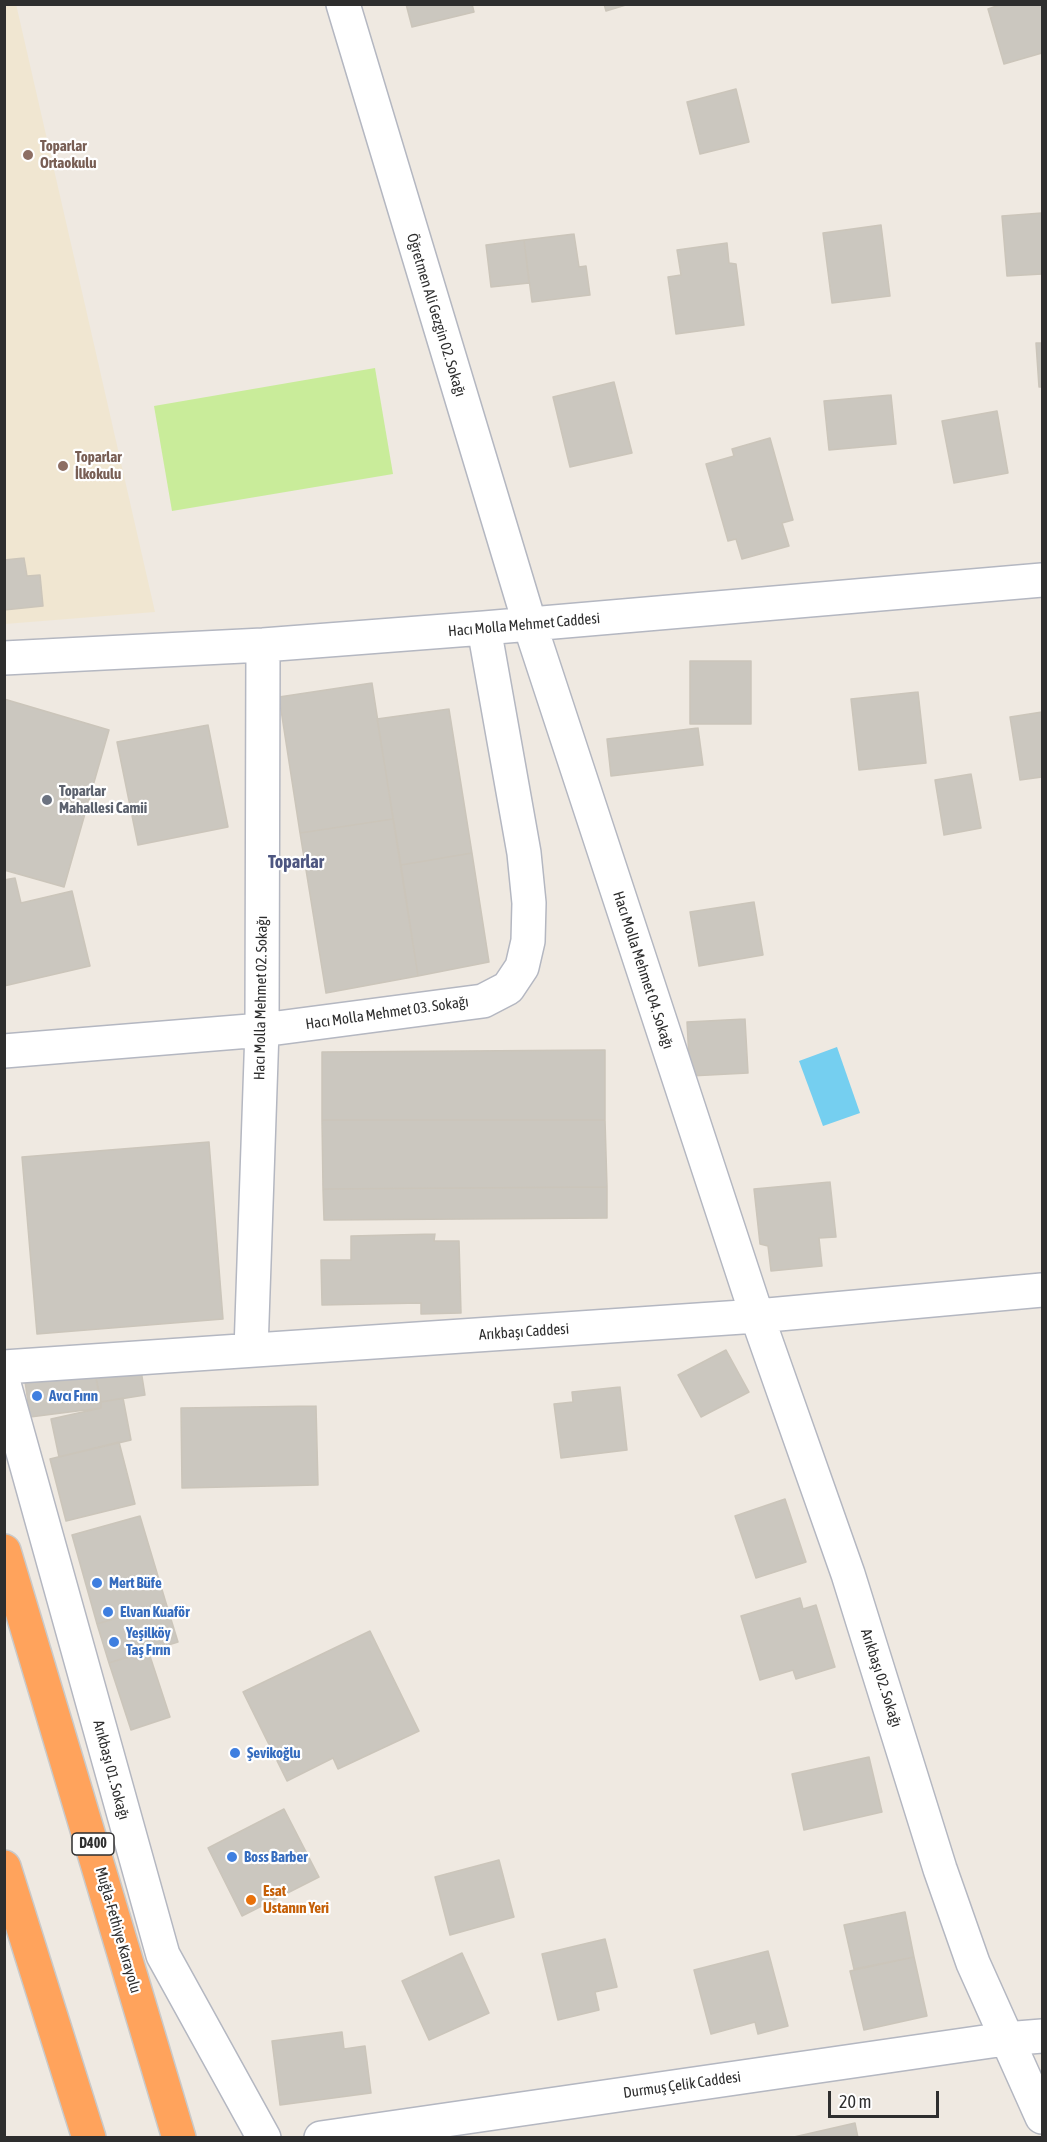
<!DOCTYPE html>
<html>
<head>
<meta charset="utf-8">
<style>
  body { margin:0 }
  #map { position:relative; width:1047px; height:2142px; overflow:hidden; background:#efe9e1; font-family:"Asap Condensed",sans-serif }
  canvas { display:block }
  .frame { position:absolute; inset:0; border:6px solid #2e2e2e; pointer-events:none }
  .scale { position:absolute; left:828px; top:2091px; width:111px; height:27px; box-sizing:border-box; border:3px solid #2e2e2e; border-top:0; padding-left:8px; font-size:18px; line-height:21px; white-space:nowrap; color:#2e2e2e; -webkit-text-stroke:4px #fff; paint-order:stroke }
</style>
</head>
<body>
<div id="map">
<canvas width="1047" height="2142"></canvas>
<div class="frame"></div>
<div class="scale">20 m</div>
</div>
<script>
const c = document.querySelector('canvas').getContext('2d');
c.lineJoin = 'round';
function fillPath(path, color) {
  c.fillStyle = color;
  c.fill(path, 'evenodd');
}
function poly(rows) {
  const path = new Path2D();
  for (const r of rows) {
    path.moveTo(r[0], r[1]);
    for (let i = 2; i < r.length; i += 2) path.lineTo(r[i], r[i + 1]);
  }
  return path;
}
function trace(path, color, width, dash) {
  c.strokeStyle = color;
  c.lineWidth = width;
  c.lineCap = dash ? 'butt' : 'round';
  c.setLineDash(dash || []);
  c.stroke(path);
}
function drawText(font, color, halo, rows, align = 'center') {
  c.font = font + ' "Asap Condensed",sans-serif';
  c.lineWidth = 4.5;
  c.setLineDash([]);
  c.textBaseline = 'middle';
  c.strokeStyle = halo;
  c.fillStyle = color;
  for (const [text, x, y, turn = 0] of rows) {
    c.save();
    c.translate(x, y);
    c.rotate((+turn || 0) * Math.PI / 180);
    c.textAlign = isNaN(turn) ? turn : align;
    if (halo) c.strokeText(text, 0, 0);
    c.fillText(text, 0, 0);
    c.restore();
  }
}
const education = poly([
  [16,4,85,305,155,612,5,624,4,5]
]);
const pitch = poly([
  [375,368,393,474,172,511,154,406]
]);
const water = poly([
  [837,1047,860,1113,823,1126,799,1061]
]);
const building = poly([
  [406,4,472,4,474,12,412,27,406,4],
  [604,4,629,4,606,11,604,4],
  [1002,4,1042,4,1042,53,1004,64,988,9,1002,4],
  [736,89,749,142,700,154,687,102,736,89],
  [1042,213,1042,274,1007,276,1002,216,1042,213],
  [881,225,890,296,832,303,823,233,881,225],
  [574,234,579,267,586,266,590,295,532,302,524,240,574,234],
  [524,240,529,283,491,287,486,245,524,240],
  [727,243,729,263,736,264,744,325,676,334,668,277,681,275,677,250,727,243],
  [1036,343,1042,343,1042,387,1039,387,1036,343],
  [614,382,632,453,570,467,553,397,614,382],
  [891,395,896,444,829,450,824,401,891,395],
  [997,411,1008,473,954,483,942,421,997,411],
  [770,438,793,520,782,523,789,546,742,559,736,539,728,541,706,464,734,456,732,449,770,438],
  [24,558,27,576,40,575,43,606,4,610,4,560,24,558],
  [690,661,751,661,751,724,690,724,690,661],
  [372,683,393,819,300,833,279,697,372,683],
  [918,692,926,763,859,770,851,699,918,692],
  [4,699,109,730,64,887,4,870,4,699],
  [449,709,472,853,401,865,377,719,449,709],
  [1042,712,1042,777,1020,780,1010,717,1042,712],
  [208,725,228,827,138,845,117,742,208,725],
  [698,728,703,765,611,776,607,739,698,728],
  [971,774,981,828,944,835,935,780,971,774],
  [393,819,418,976,326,993,300,833,393,819],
  [472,853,489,962,418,976,401,865,472,853],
  [15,878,21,903,72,891,90,966,4,986,4,880,15,878],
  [754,902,763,955,699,966,690,912,754,902],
  [745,1019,748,1073,690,1076,687,1022,745,1019],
  [605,1050,605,1120,322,1120,322,1052,605,1050],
  [322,1120,605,1120,607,1187,323,1189,322,1120],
  [209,1142,223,1319,37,1334,22,1157,209,1142],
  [830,1182,836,1237,819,1238,822,1266,771,1271,768,1246,760,1244,754,1189,830,1182],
  [607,1187,607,1218,324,1220,323,1189,607,1187],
  [435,1234,434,1241,459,1241,461,1313,421,1314,421,1303,322,1305,321,1260,351,1260,351,1236,435,1234],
  [726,1350,749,1392,701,1417,678,1375,726,1350],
  [140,1364,145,1395,101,1402,95,1372,140,1364],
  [95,1372,101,1408,30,1417,25,1381,95,1372],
  [620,1387,627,1450,561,1458,554,1404,573,1402,572,1392,620,1387],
  [123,1398,131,1440,59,1457,51,1419,101,1408,101,1402,123,1398],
  [316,1406,318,1485,182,1488,181,1408,316,1406],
  [119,1442,135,1504,66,1521,50,1459,119,1442],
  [785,1499,806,1562,756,1578,735,1516,785,1499],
  [140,1516,166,1603,97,1624,72,1535,140,1516],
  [800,1598,803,1609,816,1605,835,1667,796,1679,793,1670,760,1680,741,1616,800,1598],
  [166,1603,178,1642,109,1663,97,1624,166,1603],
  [370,1631,419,1731,338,1769,333,1758,287,1781,243,1692,370,1631],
  [148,1650,170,1717,131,1730,109,1663,148,1650],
  [869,1757,882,1812,804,1830,792,1774,869,1757],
  [284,1809,319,1877,242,1916,208,1848,284,1809],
  [499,1860,514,1917,450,1935,435,1877,499,1860],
  [905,1912,914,1957,854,1969,844,1925,905,1912],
  [605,1939,617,1987,595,1992,599,2010,558,2020,542,1954,605,1939],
  [768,1951,788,2026,758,2034,755,2022,711,2034,694,1970,768,1951],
  [462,1953,489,2013,429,2040,402,1981,462,1953],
  [914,1957,927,2016,864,2030,850,1971,914,1957],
  [342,2032,344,2049,365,2046,371,2093,280,2105,272,2041,342,2032],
  [855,2123,858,2138,794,2138,794,2137,855,2123]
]);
const minor = poly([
  [343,4,530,625,757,1316,848,1574,940,1869,973,1963,1042,2117],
  [4,658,263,645,484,628,1042,580],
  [4,1051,262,1030,483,1001,508,988,522,967,528,941,529,903,524,853,484,628],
  [251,1350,262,1030,263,645],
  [4,1367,757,1316,1042,1290],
  [4,1384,163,1955,264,2138],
  [321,2138,1005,2039,1042,2036]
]);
const highway = poly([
  [4,1551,179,2138],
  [4,1867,89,2138]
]);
const markers = [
  [28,155,6,"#8d6e63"],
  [63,466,6,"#8d6e63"],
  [47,800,6,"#6b7280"],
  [37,1396,6,"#3f7fe0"],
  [97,1583,6,"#3f7fe0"],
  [108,1612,6,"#3f7fe0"],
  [114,1642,6,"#3f7fe0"],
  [235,1753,6,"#3f7fe0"],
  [232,1857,6,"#3f7fe0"],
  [251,1900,6,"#e8710a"]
];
const shields = [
  [93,1844,42]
];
const shieldNames = [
  ["D400",93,1844]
];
const educationNames = [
  ["Toparlar",40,146],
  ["Ortaokulu",40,163],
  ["Toparlar",75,457],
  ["İlkokulu",75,474]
];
const streetNames = [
  ["Öğretmen Ali Gezgin 02. Sokağı",436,315,73],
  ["Hacı Molla Mehmet Caddesi",524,625,-5],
  ["Hacı Molla Mehmet 04. Sokağı",643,970,72],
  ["Hacı Molla Mehmet 02. Sokağı",261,998,-89],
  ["Hacı Molla Mehmet 03. Sokağı",387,1013,-8],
  ["Arıkbaşı Caddesi",524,1332,-4],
  ["Arıkbaşı 02. Sokağı",881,1678,72],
  ["Arıkbaşı 01. Sokağı",111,1770,75],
  ["Muğla-Fethiye Karayolu",118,1930,74],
  ["Durmuş Çelik Caddesi",682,2085,-8]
];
const worshipNames = [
  ["Toparlar",59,791],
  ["Mahallesi Camii",59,808]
];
const shopNames = [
  ["Avcı Fırın",49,1396],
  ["Mert Büfe",109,1583],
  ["Elvan Kuaför",120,1612],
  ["Yeşilköy",126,1633],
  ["Taş Fırın",126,1650],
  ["Şevikoğlu",247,1753],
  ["Boss Barber",244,1857]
];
const foodNames = [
  ["Esat",263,1891],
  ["Ustanın Yeri",263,1908]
];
const quarterNames = [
  ["Toparlar",296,862]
];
fillPath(education, '#f0e6d1');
fillPath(pitch, '#c9ec9a');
fillPath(water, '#75cff0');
fillPath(building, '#cbc7bf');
trace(building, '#cbc5ba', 1.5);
trace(minor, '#b4b7c1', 36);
trace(highway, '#c9c9c9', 36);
trace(minor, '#fff', 33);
trace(highway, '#ffa35c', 33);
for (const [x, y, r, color] of markers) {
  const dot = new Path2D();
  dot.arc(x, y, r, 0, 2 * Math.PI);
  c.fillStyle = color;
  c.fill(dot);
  trace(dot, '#fff', 2);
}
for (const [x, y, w] of shields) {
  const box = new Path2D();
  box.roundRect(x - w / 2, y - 11, w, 22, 4.5);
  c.fillStyle = '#fff';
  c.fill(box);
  trace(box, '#2e2e2e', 1.5);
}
drawText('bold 14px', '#2e2e2e', null, shieldNames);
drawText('bold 15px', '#785e54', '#fff', educationNames, 'left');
drawText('15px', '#2e2e2e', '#fff', streetNames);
drawText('bold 15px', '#5b616d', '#fff', worshipNames, 'left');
drawText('bold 15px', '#366cbe', '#fff', shopNames, 'left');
drawText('bold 15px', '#c56008', '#fff', foodNames, 'left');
drawText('bold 18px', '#4d5680', '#fff', quarterNames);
</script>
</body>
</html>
